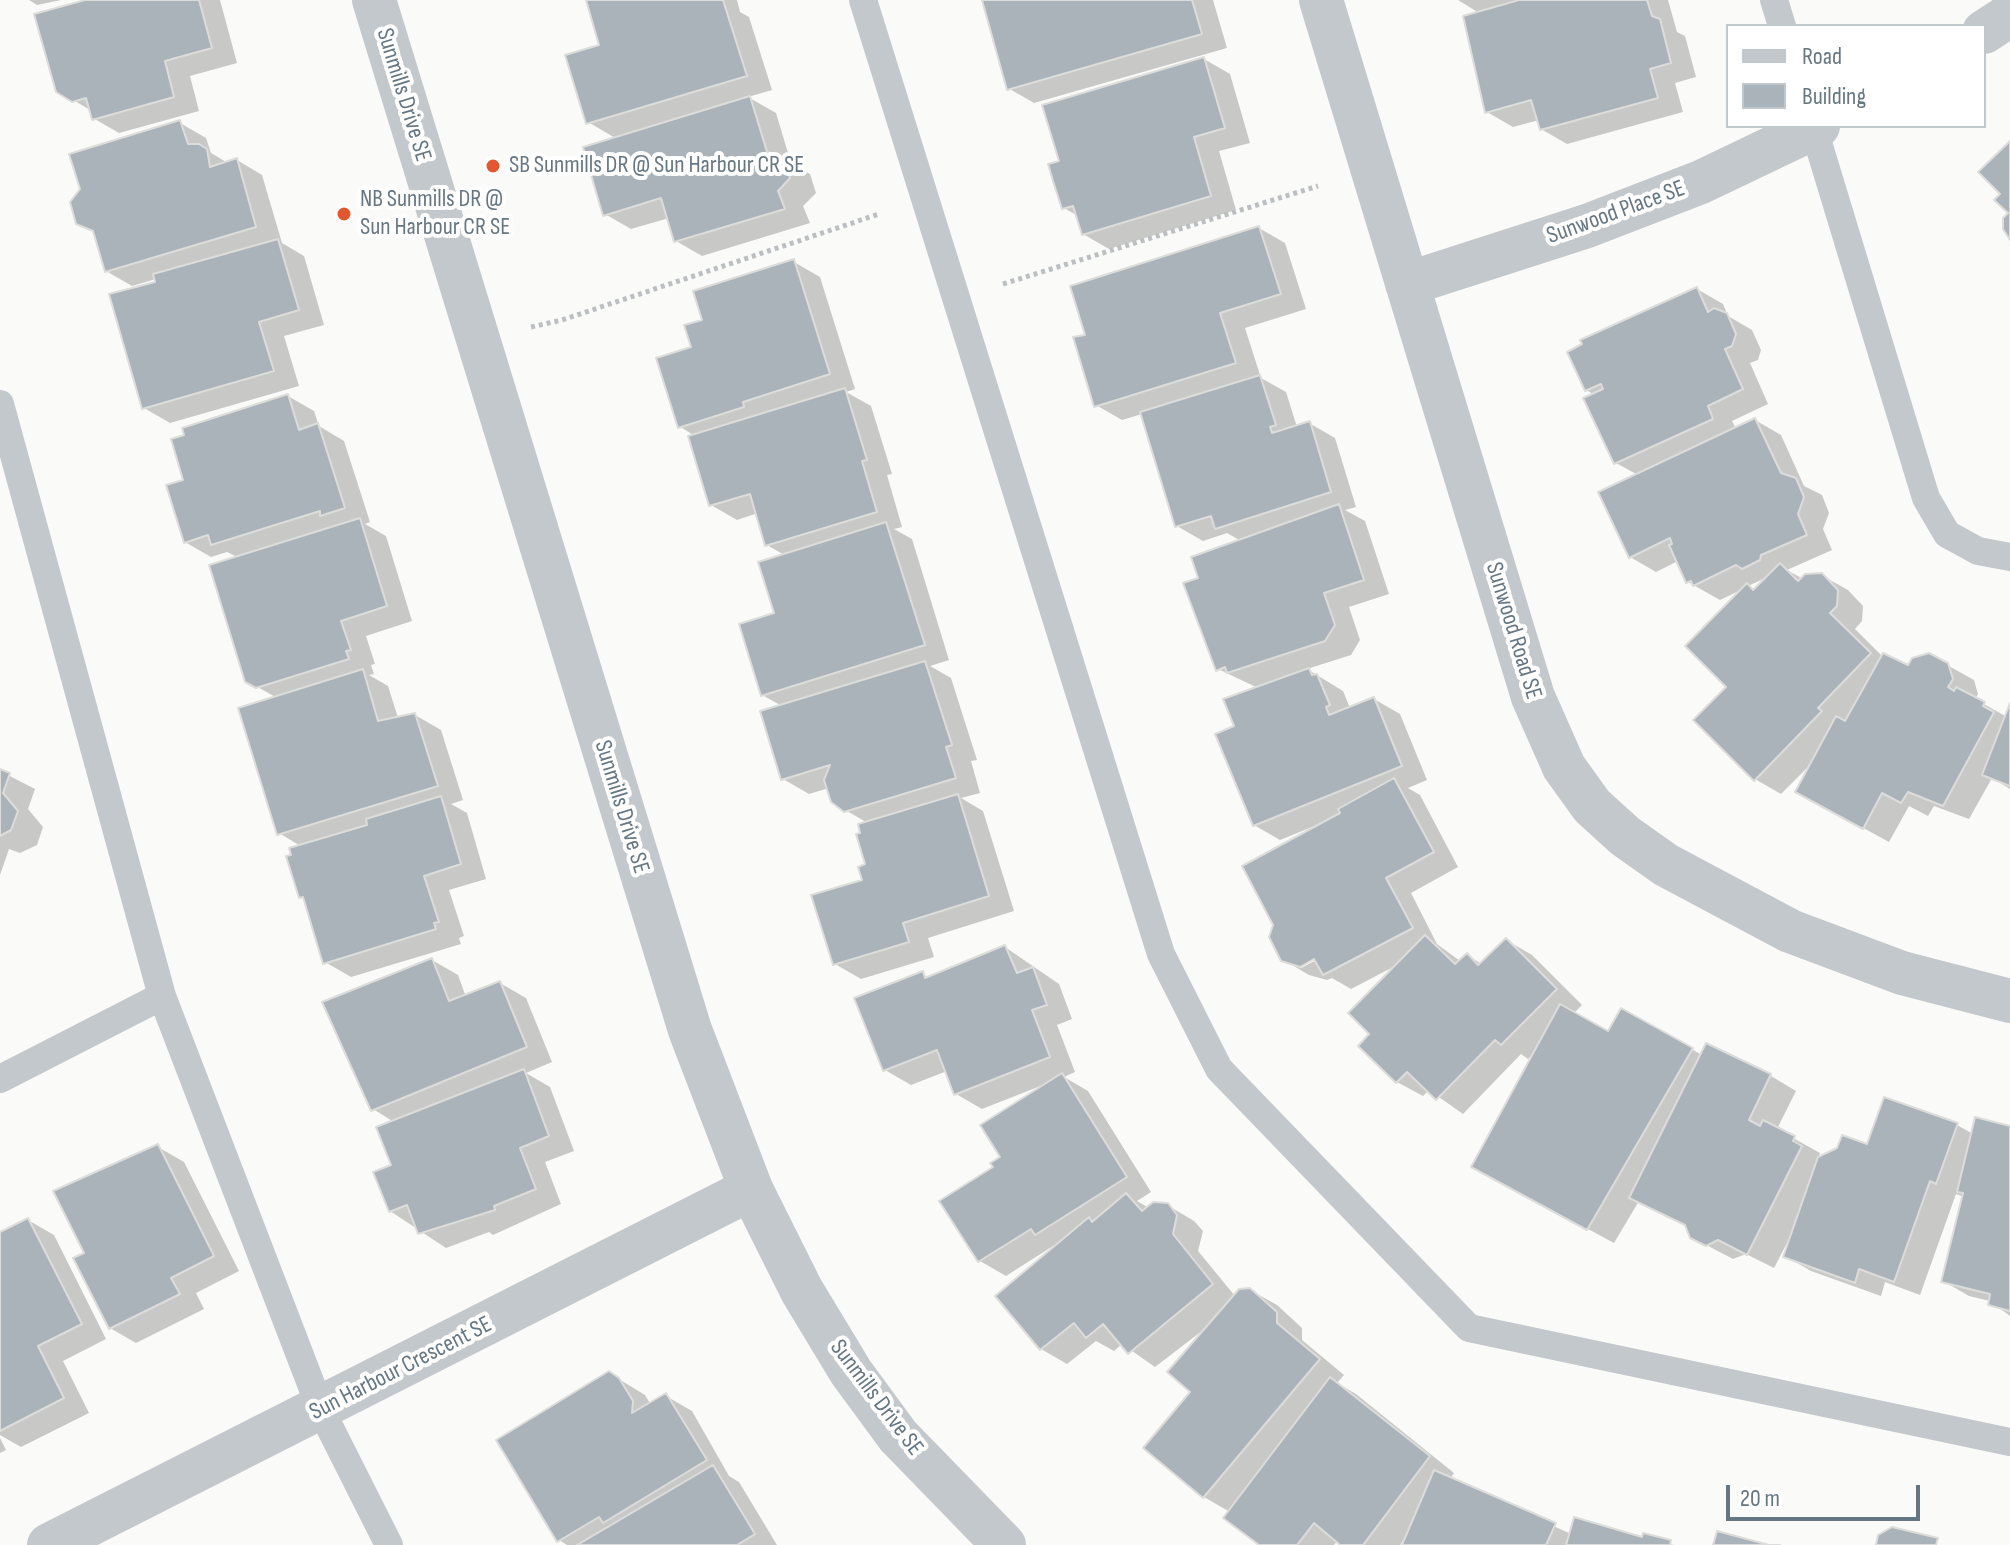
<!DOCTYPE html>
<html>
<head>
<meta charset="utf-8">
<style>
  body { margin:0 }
  #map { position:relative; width:2010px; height:1545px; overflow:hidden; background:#fafaf8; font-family:"Sofia Sans Condensed",sans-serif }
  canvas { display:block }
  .legend { position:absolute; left:1726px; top:24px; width:260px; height:104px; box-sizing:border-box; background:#fff; border:2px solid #c1c8cd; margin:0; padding:10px 14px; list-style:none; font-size:24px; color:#657683 }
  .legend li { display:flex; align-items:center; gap:16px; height:40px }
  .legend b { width:40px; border:2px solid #c1c8cd }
  .scale { position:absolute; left:1726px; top:1485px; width:194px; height:36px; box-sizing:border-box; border:4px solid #657683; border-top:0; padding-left:10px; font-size:24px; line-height:28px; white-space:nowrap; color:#657683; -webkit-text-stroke:6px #fff; paint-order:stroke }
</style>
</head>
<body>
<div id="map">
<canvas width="2010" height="1545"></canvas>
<ul class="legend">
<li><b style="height:10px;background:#c3c8cc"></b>Road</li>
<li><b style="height:22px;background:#aab3b9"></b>Building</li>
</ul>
<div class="scale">20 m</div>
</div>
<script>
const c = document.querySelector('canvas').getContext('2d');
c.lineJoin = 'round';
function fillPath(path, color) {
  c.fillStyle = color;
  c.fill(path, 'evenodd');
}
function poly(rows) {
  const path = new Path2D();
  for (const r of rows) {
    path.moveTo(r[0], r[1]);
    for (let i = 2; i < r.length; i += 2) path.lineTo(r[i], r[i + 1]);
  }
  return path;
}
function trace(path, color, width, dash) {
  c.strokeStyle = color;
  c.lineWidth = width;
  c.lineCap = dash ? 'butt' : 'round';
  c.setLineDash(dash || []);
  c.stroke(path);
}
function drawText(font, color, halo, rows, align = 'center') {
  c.font = font + ' "Sofia Sans Condensed",sans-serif';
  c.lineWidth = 8;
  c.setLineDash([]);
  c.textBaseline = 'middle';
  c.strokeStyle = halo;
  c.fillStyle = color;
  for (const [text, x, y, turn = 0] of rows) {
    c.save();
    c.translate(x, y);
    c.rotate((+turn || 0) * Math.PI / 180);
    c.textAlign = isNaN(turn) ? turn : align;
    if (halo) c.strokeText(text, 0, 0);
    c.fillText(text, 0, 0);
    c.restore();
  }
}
const shadow = poly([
  [29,0,61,0,37,5],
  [92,0,220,0,237,63,190,76,199,111,119,133,93,118,92,111,73,100],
  [588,0,737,0,740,12,749,17,772,90,748,97,776,113,791,163,810,174,816,193,803,206,810,223,702,256,676,241,669,218,631,229,605,214,617,139,588,122,602,46],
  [984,0,1213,0,1227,48,1034,103,1008,88],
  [1458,0,1668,0,1677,32,1685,36,1696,77,1675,83,1683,112,1567,144,1541,129,1539,120,1513,127,1487,112,1479,13],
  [1204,59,1230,74,1250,143,1219,151,1236,210,1109,249,1083,234,1078,216,1064,208,1062,162],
  [180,123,206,138,211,153,228,163,237,160,262,175,282,243,304,256,324,325,284,336,299,386,170,423,144,408,156,279,132,286,106,271,95,233,78,223],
  [1259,228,1285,243,1306,309,1245,328,1261,378,1286,392,1297,427,1309,423,1335,438,1356,507,1345,510,1365,521,1389,594,1349,607,1360,640,1351,655,1307,669,1343,691,1350,708,1374,699,1400,714,1427,780,1408,788,1420,795,1458,867,1411,893,1437,944,1460,961,1467,955,1482,964,1506,940,1532,955,1582,1005,1573,1014,1609,1034,1622,1011,1702,1055,1707,1045,1771,1076,1796,1091,1777,1129,1820,1153,1817,1160,1839,1150,1869,1147,1957,1125,1973,1134,2010,1128,2010,1316,1990,1301,1969,1296,1943,1281,1964,1197,1956,1194,1920,1295,1885,1282,1881,1296,1811,1271,1785,1256,1789,1239,1774,1268,1746,1254,1733,1259,1691,1237,1688,1226,1639,1201,1614,1243,1499,1181,1535,1052,1528,1059,1521,1054,1463,1114,1429,1090,1423,1096,1397,1082,1372,1034,1399,964,1351,989,1332,978,1327,980,1309,975,1282,959,1314,829,1312,827,1280,840,1254,825,1236,727,1258,688,1218,669,1201,580,1241,541,1227,533,1203,541,1177,526,1142,414,1122,420,1096,405,1087,337],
  [1322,953,1324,956,1301,968,1301,964],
  [794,262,820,277,855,389,846,392,871,406,892,474,887,475,902,527,894,529,912,539,949,660,930,666,951,678,977,760,971,761,980,793,961,798,983,811,1014,911,928,938,934,957,861,979,835,964,865,881,868,823,845,810,829,788,809,794,783,779,782,706,762,695,786,556,767,545,758,513,737,520,711,505,695,436,679,426,693,349,704,321],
  [1697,289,1723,304,1728,316,1752,330,1761,350,1758,360,1750,363,1768,404,1732,421,1736,429,1755,420,1781,435,1804,486,1822,495,1829,513,1823,529,1832,550,1787,570,1803,579,1821,575,1848,590,1863,606,1862,621,1855,629,1883,657,1909,668,1947,665,1974,680,1978,694,1975,699,2007,717,2010,708,2010,789,1992,778,1969,819,1934,806,1928,816,1909,806,1889,842,1823,806,1811,764,1781,794,1755,779,1729,687,1743,589,1720,600,1688,582,1678,561,1656,572,1630,557,1638,475,1616,463,1595,395,1586,390],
  [1770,576,1756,591,1748,586],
  [288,396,314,411,319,426,344,441,370,522,365,524,386,536,412,621,366,636,375,664,371,665,374,674,369,675,388,686,398,718,415,715,441,730,463,800,451,804,467,813,486,879,449,890,464,936,459,938,461,944,351,977,325,962,306,899,300,896,302,847,279,833,277,698,247,681,239,558,227,552,211,557,185,542,186,482],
  [0,771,35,789,28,809,43,827,37,845,20,853,9,849,0,875],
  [1005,947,1059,984,1072,1019,1057,1025,1075,1072,1064,1077,1088,1091,1151,1192,1137,1201,1149,1208,1167,1205,1194,1221,1203,1231,1198,1251,1235,1296,1250,1290,1277,1305,1302,1328,1302,1340,1344,1375,1337,1383,1356,1394,1454,1473,1450,1479,1571,1534,1675,1545,1404,1545,1405,1538,1400,1545,1347,1545,1339,1539,1334,1545,1262,1545,1230,1512,1204,1497,1193,1392,1211,1324,1155,1367,1122,1344,1114,1351,1096,1341,1067,1364,1041,1349,1053,1246,1006,1276,980,1261,996,1168,1043,1085,982,1109,956,1094,947,1071,911,1085,885,1070,922,974,931,978],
  [432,960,458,975,466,997,500,983,526,998,552,1062,526,1073,550,1087,574,1151,545,1162,561,1204,493,1235,489,1232,446,1248,390,1211,394,1122,373,1109],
  [158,1147,184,1162,239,1271,196,1293,204,1309,136,1343,110,1328,86,1254],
  [28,1220,54,1235,106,1339,63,1361,89,1413,21,1447,0,1435,0,1235],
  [609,1373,645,1395,651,1405,666,1396,692,1411,729,1476,739,1482,777,1545,567,1545,559,1540],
  [0,1438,6,1450,0,1453]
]);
const building = poly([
  [85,0,199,0,212,48,165,61,174,97,92,120,86,98,72,102,56,92,34,14,85,0],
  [586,0,723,0,747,76,586,124,565,55,599,45,586,0],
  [982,0,1192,0,1202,34,1007,90,982,0],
  [1519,0,1647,0,1652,16,1660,19,1671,63,1650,69,1658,98,1540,130,1531,100,1485,113,1463,16,1519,0],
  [1204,57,1225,128,1194,137,1211,196,1082,235,1073,206,1062,209,1053,181,1048,164,1059,161,1042,105,1204,57],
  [750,96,767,152,784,157,790,178,778,191,785,209,674,242,661,198,603,216,583,147,750,96],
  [180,120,188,144,199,144,207,149,210,167,237,158,256,227,105,272,93,231,76,224,70,202,80,189,69,154,180,120],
  [2010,141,2010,240,2003,229,2003,218,2008,213,1994,200,2000,194,1978,172,2010,141],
  [1259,226,1281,294,1220,313,1236,363,1094,407,1073,337,1085,335,1070,286,1259,226],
  [278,239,299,310,259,322,274,371,142,409,109,294,155,282,153,274,278,239],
  [794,259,830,374,743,402,744,407,678,428,656,358,691,347,684,325,702,320,693,291,794,259],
  [1697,287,1708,312,1714,308,1727,313,1736,334,1732,346,1725,349,1743,389,1708,406,1713,419,1614,464,1583,398,1603,389,1601,384,1585,391,1567,352,1582,344,1580,340,1697,287],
  [1260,375,1276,425,1270,427,1272,433,1310,421,1331,492,1215,529,1211,516,1175,527,1140,412,1260,375],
  [845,388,867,460,862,461,877,512,765,546,750,494,709,506,688,436,845,388],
  [288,394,299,430,318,423,345,508,320,516,320,511,211,545,208,535,184,543,166,485,183,480,171,439,184,435,182,428,288,394],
  [1755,418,1781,473,1796,478,1804,497,1798,514,1807,535,1761,555,1760,560,1742,569,1736,565,1693,586,1691,581,1686,583,1669,545,1672,544,1670,538,1629,558,1598,492,1755,418],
  [1339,504,1364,580,1324,593,1335,625,1325,641,1227,673,1225,667,1216,671,1183,583,1198,578,1191,557,1339,504],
  [360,518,387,606,341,621,351,650,346,651,349,659,256,688,245,682,209,565,360,518],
  [886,522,925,645,761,696,739,624,774,613,758,562,886,522],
  [1780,563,1798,581,1805,574,1822,573,1838,590,1837,606,1830,613,1871,653,1818,708,1822,711,1754,781,1693,720,1726,687,1685,646,1747,583,1753,590,1780,563],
  [1883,653,1908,665,1912,658,1929,653,1948,663,1953,679,1948,687,1954,691,1956,687,1985,702,1983,706,1994,712,1943,806,1908,792,1901,803,1882,793,1863,829,1795,792,1836,716,1845,721,1883,653],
  [925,661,952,745,946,747,956,778,844,812,831,802,824,780,830,765,781,780,760,711,925,661],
  [1309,668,1312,675,1317,674,1330,705,1326,707,1329,715,1374,697,1402,766,1253,826,1215,734,1234,726,1223,699,1309,668],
  [363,669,378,721,415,713,438,786,277,835,238,708,363,669],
  [2010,703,2010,786,1982,775,2010,703],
  [0,769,10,773,3,793,18,811,11,830,0,836,0,769],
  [1394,778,1434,852,1386,878,1413,928,1323,975,1314,959,1300,967,1281,961,1269,937,1273,925,1242,866,1340,813,1338,809,1394,778],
  [958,794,989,896,903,923,909,942,833,965,811,895,862,880,858,867,865,864,856,834,860,833,858,824,958,794],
  [441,796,461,864,424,876,439,922,434,923,436,929,323,964,303,897,299,898,286,856,291,855,289,848,367,825,366,819,441,796],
  [1425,935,1455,964,1467,953,1478,965,1506,938,1557,989,1501,1045,1495,1040,1436,1100,1407,1072,1396,1083,1358,1046,1369,1034,1348,1013,1425,935],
  [1005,945,1017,973,1033,967,1047,1005,1032,1010,1050,1057,954,1095,937,1050,883,1071,854,998,923,971,925,978,1005,945],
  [432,958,449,1001,500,981,527,1047,371,1111,322,1002,432,958],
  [1560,1004,1608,1031,1621,1008,1693,1048,1587,1230,1471,1167,1560,1004],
  [1706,1043,1771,1074,1749,1120,1760,1126,1763,1120,1795,1136,1793,1141,1802,1146,1747,1255,1718,1240,1706,1246,1690,1238,1685,1225,1629,1198,1706,1043],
  [524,1069,549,1136,520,1148,536,1189,494,1206,495,1210,418,1234,407,1205,389,1212,373,1172,391,1165,376,1127,524,1069],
  [1062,1073,1127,1177,1035,1235,1031,1229,978,1262,939,1201,993,1167,990,1163,1000,1157,980,1125,1062,1073],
  [1884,1097,1958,1123,1936,1184,1930,1181,1894,1282,1859,1269,1855,1283,1783,1257,1818,1157,1837,1148,1842,1135,1867,1144,1884,1097],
  [1975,1117,2010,1126,2010,1311,1988,1305,1990,1294,1941,1282,1963,1193,1957,1192,1975,1117],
  [158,1144,214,1256,171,1278,180,1294,109,1329,73,1258,84,1253,53,1191,158,1144],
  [1126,1193,1142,1211,1153,1202,1168,1203,1177,1215,1173,1234,1213,1284,1128,1354,1103,1324,1086,1338,1074,1323,1040,1350,995,1296,1089,1217,1092,1222,1126,1193],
  [28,1218,82,1324,38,1346,64,1398,0,1431,0,1232,28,1218],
  [1250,1288,1277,1312,1277,1323,1320,1359,1203,1498,1143,1448,1190,1392,1167,1372,1239,1289,1250,1288],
  [609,1371,619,1378,633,1401,632,1413,666,1393,707,1460,603,1523,599,1517,557,1542,496,1440,609,1371],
  [1330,1377,1430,1456,1363,1545,1340,1545,1314,1523,1297,1545,1259,1545,1223,1518,1330,1377],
  [713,1465,755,1534,737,1545,577,1545,713,1465],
  [1434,1470,1556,1523,1546,1545,1402,1545,1434,1470],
  [1574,1517,1642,1537,1643,1533,1671,1540,1670,1545,1566,1545,1574,1517],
  [1892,1527,1938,1538,1936,1545,1876,1545,1878,1535,1892,1527],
  [1717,1531,1769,1545,1780,1545,1713,1545,1717,1531]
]);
const path = poly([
  [1003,284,1318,186],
  [531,327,562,320,879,214]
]);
const service = poly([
  [863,0,1161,954,1219,1069,1469,1328,2010,1442],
  [1774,0,1782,26],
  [1813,126,1926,498,1947,534,1978,551,2010,557],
  [0,404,162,996,321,1410,389,1545],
  [0,1079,162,996]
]);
const minor = poly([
  [1321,0,1533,697,1564,767,1592,806,1625,836,1666,865,1790,931,1902,973,2010,1001],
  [1984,32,2010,15],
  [1407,284,1587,226,1701,182,1818,126],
  [49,1545,751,1189]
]);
const tertiary = poly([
  [374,0,690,1030,751,1189,802,1291,851,1372,898,1436,1004,1545]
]);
const markers = [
  [493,166,8,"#e4572e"],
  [344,214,8,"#e4572e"]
];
const streetNames = [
  ["Sunmills Drive SE",403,95,73],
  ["Sunwood Place SE",1616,213,-20],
  ["Sunwood Road SE",1513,631,73],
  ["Sunmills Drive SE",621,807,73],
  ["Sun Harbour Crescent SE",401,1369,-27],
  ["Sunmills Drive SE",876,1398,53]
];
const poiNames = [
  ["SB Sunmills DR @ Sun Harbour CR SE",509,166],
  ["NB Sunmills DR @",360,200],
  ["Sun Harbour CR SE",360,228]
];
fillPath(shadow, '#0003');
fillPath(building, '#aab3b9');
trace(building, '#dcdcda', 2);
trace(path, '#bbbfc2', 5, [4, 4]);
trace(service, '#c3c8cc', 28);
trace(minor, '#c3c8cc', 44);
trace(tertiary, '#c3c8cc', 44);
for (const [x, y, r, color] of markers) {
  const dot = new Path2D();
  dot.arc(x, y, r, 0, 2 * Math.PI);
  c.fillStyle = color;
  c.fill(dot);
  trace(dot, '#fff', 3);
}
drawText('24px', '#657683', '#fff', streetNames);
drawText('24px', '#657683', '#fff', poiNames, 'left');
</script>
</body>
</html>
